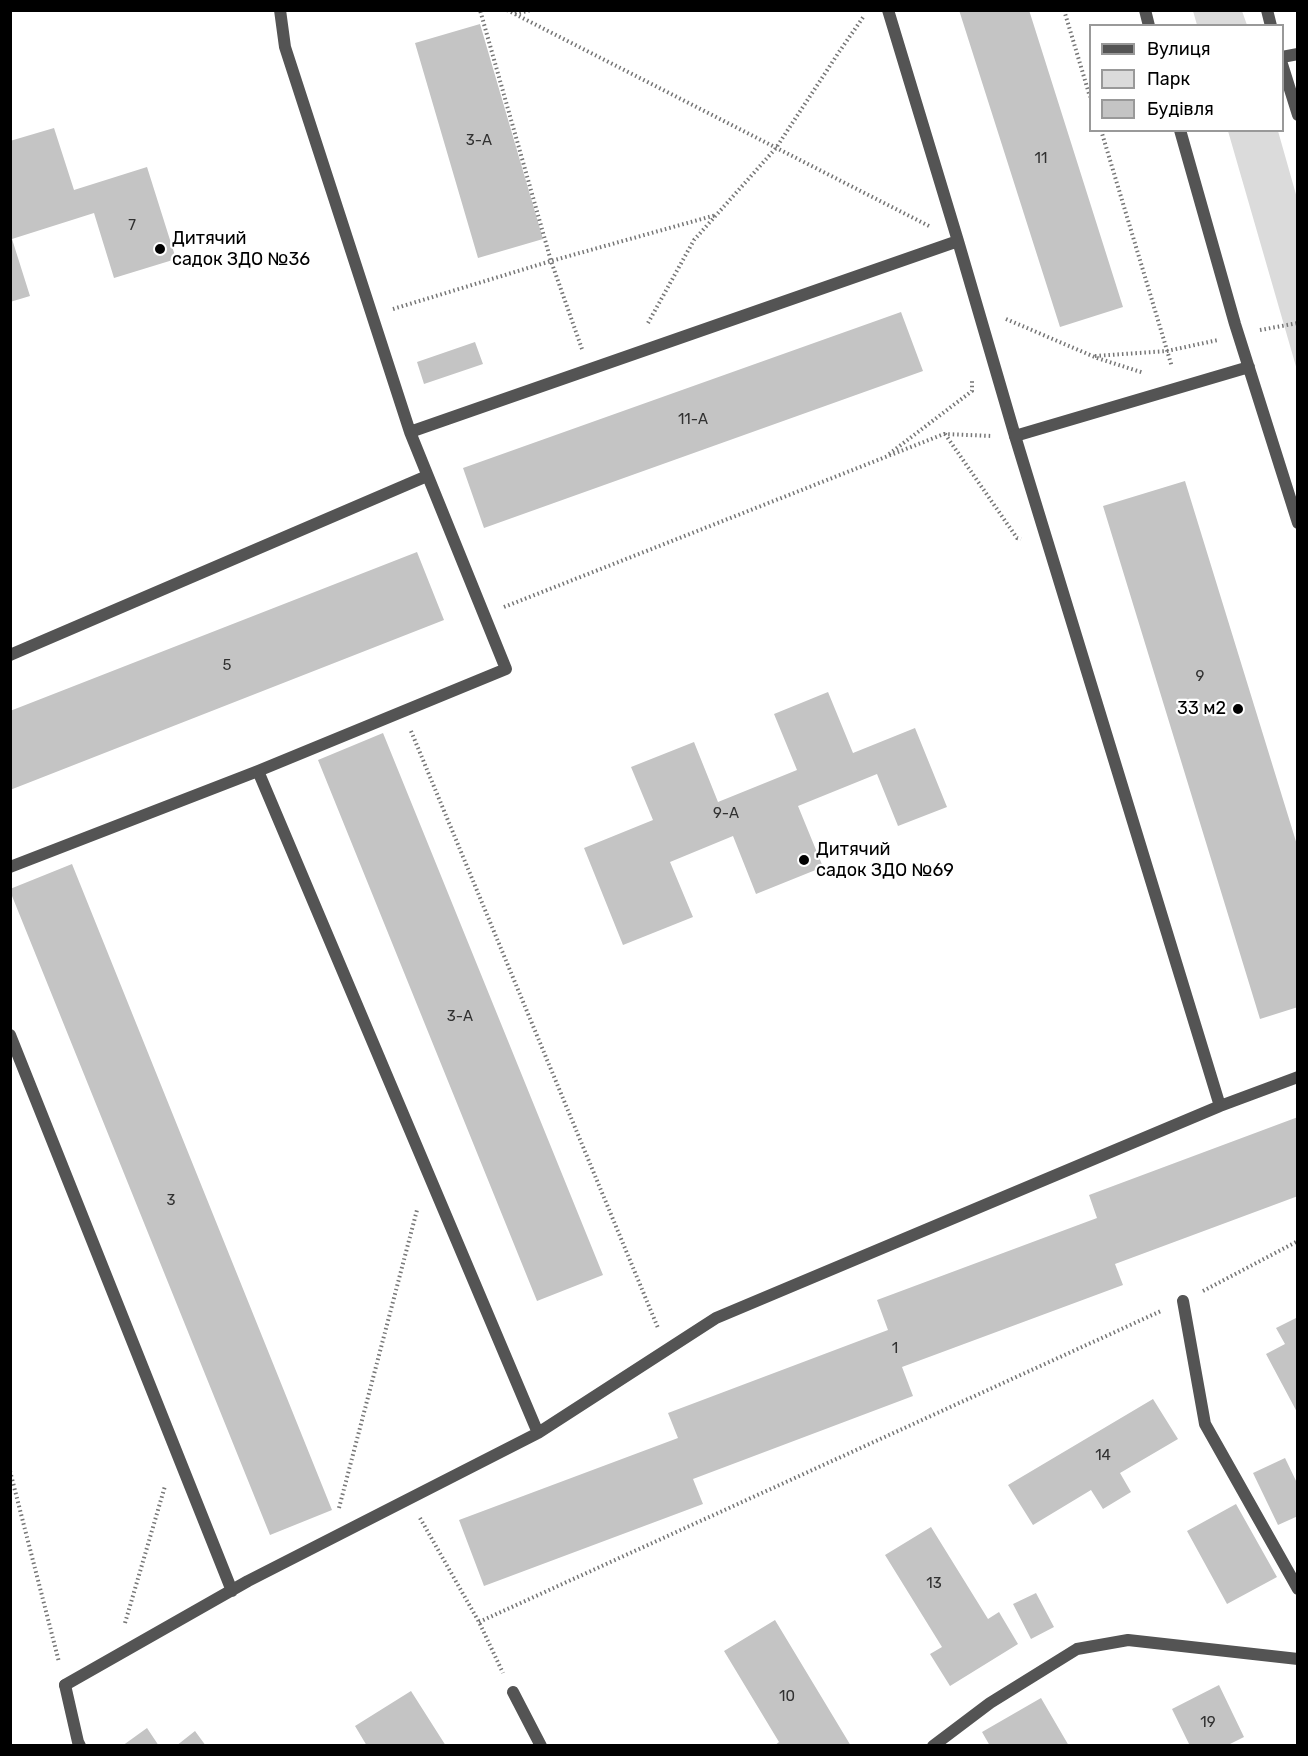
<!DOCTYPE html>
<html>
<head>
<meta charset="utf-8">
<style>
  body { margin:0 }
  #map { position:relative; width:1308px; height:1756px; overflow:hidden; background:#fff; font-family:Rubik,sans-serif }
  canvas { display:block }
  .frame { position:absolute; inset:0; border:12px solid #000; pointer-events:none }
  .legend { position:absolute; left:1089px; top:24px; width:195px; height:108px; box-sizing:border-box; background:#fff; border:2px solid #999; margin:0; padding:8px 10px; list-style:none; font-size:18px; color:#000 }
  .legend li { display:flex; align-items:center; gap:12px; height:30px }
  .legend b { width:30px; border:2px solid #999 }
</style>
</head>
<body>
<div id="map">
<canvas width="1308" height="1756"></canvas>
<div class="frame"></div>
<ul class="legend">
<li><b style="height:8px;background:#545454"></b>Вулиця</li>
<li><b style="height:16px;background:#dbdbdb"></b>Парк</li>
<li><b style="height:16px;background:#c4c4c4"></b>Будівля</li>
</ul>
</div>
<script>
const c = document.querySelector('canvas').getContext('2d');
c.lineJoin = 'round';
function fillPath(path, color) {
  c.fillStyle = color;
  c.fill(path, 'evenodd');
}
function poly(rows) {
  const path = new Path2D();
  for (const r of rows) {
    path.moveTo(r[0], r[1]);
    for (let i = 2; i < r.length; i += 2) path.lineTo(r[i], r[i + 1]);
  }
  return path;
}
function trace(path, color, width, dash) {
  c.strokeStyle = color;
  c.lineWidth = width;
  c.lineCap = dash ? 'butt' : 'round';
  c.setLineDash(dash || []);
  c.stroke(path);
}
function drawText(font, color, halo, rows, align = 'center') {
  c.font = font + ' Rubik,sans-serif';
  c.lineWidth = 4.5;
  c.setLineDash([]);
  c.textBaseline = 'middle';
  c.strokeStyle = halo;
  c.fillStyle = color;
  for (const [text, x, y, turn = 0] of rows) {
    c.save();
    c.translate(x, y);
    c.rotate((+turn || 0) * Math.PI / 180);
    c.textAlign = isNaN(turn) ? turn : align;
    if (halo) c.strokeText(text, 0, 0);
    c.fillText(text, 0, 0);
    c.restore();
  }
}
const green = poly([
  [1193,11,1242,11,1247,25,1197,25],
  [1228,131,1278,131,1297,198,1297,370]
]);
const building = poly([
  [959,10,1029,10,1123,307,1060,327],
  [480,24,543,239,478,258,415,43],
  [54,128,74,190,147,167,176,259,114,278,94,213,12,239,30,296,10,302,10,141],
  [901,312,923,371,484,528,463,468],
  [475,342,483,364,424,384,417,362],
  [1185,481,1298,848,1298,1007,1260,1019,1103,506],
  [417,552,444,620,10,790,10,711],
  [828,692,853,753,915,728,947,807,898,826,877,774,798,806,823,867,756,894,733,836,670,862,693,917,623,945,584,848,653,820,631,767,694,742,718,802,797,770,774,714],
  [383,733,603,1275,537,1301,318,760],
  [72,864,332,1510,270,1535,10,891,10,889],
  [1298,1117,1298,1196,1115,1264,1123,1285,902,1367,913,1396,693,1479,703,1504,484,1586,459,1520,678,1438,668,1413,888,1330,877,1300,1097,1218,1089,1195],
  [1298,1317,1298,1414,1266,1354,1285,1344,1276,1328],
  [1153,1399,1178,1439,1120,1473,1131,1492,1103,1509,1091,1490,1033,1525,1008,1485],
  [1285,1458,1298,1485,1298,1516,1278,1525,1253,1473],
  [1236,1504,1277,1577,1227,1604,1187,1531],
  [931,1527,988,1619,999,1612,1018,1644,950,1686,930,1654,942,1647,885,1555],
  [1036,1593,1054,1627,1031,1639,1013,1604],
  [775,1620,851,1746,774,1746,779,1742,724,1651],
  [1219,1685,1244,1737,1226,1746,1190,1746,1172,1709],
  [411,1691,446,1746,367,1746,355,1726],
  [1041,1698,1069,1746,990,1746,982,1732],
  [147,1728,159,1746,122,1746],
  [195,1731,206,1746,176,1746]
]);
const path = poly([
  [507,10,929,226],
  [1064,10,1090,97],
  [515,14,531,10],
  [1101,130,1172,367],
  [393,309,551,261,480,10],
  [1006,319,1097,358,1144,373],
  [648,323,694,240,776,148,839,52,864,16],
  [1260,330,1298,323],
  [582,349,551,261,716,215],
  [1095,356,1167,351,1218,340],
  [945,434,1017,538,1021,539],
  [889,454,972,391,972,380],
  [504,607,944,434,992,436],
  [411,731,658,1328],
  [1203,1291,1298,1241],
  [10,1471,59,1662],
  [339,1508,417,1210],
  [420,1518,479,1622,503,1673],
  [479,1622,1161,1311],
  [125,1623,165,1486]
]);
const lane = poly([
  [280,10,285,47,410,432,958,241],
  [888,10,958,241,1015,436,1220,1106],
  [1282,57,1298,54],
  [10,655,427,476],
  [258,771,538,1433],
  [10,867,258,771,506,669,410,432],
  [10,1035,232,1591],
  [65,1685,248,1581,538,1433,716,1318,1220,1106,1298,1077]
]);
const street = poly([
  [1145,10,1149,26],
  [1267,10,1271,26],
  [1282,64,1298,115],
  [1180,130,1235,324,1298,523],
  [1015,436,1249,367],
  [1183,1301,1205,1424,1298,1589],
  [65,1685,78,1742,80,1746],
  [513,1692,541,1746],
  [933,1746,990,1703,1077,1649,1128,1640,1298,1659]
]);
const markers = [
  [160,249,6,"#000"],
  [1238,709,6,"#000"],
  [804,860,6,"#000"]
];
const numberNames = [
  ["3-А",479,141],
  ["11",1041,159],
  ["7",132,226],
  ["11-А",693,420],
  ["5",227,666],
  ["9",1200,677],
  ["9-А",726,814],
  ["3-А",460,1017],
  ["3",171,1201],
  ["1",895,1349],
  ["14",1103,1456],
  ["13",934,1584],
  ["10",787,1697],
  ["19",1208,1723]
];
const poiNames = [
  ["Дитячий",172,239],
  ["садок ЗДО №36",172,260],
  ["33 м2",1226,709,"right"],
  ["Дитячий",816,850],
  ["садок ЗДО №69",816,871]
];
fillPath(green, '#dbdbdb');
fillPath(building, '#c4c4c4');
trace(path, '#767676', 4, [1.5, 3]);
trace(lane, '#545454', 12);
trace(street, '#545454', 12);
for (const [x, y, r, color] of markers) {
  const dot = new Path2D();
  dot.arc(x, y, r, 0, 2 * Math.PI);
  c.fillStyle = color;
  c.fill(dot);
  trace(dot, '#fff', 2);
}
drawText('15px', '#313131', null, numberNames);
drawText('18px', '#000', '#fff', poiNames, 'left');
</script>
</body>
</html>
